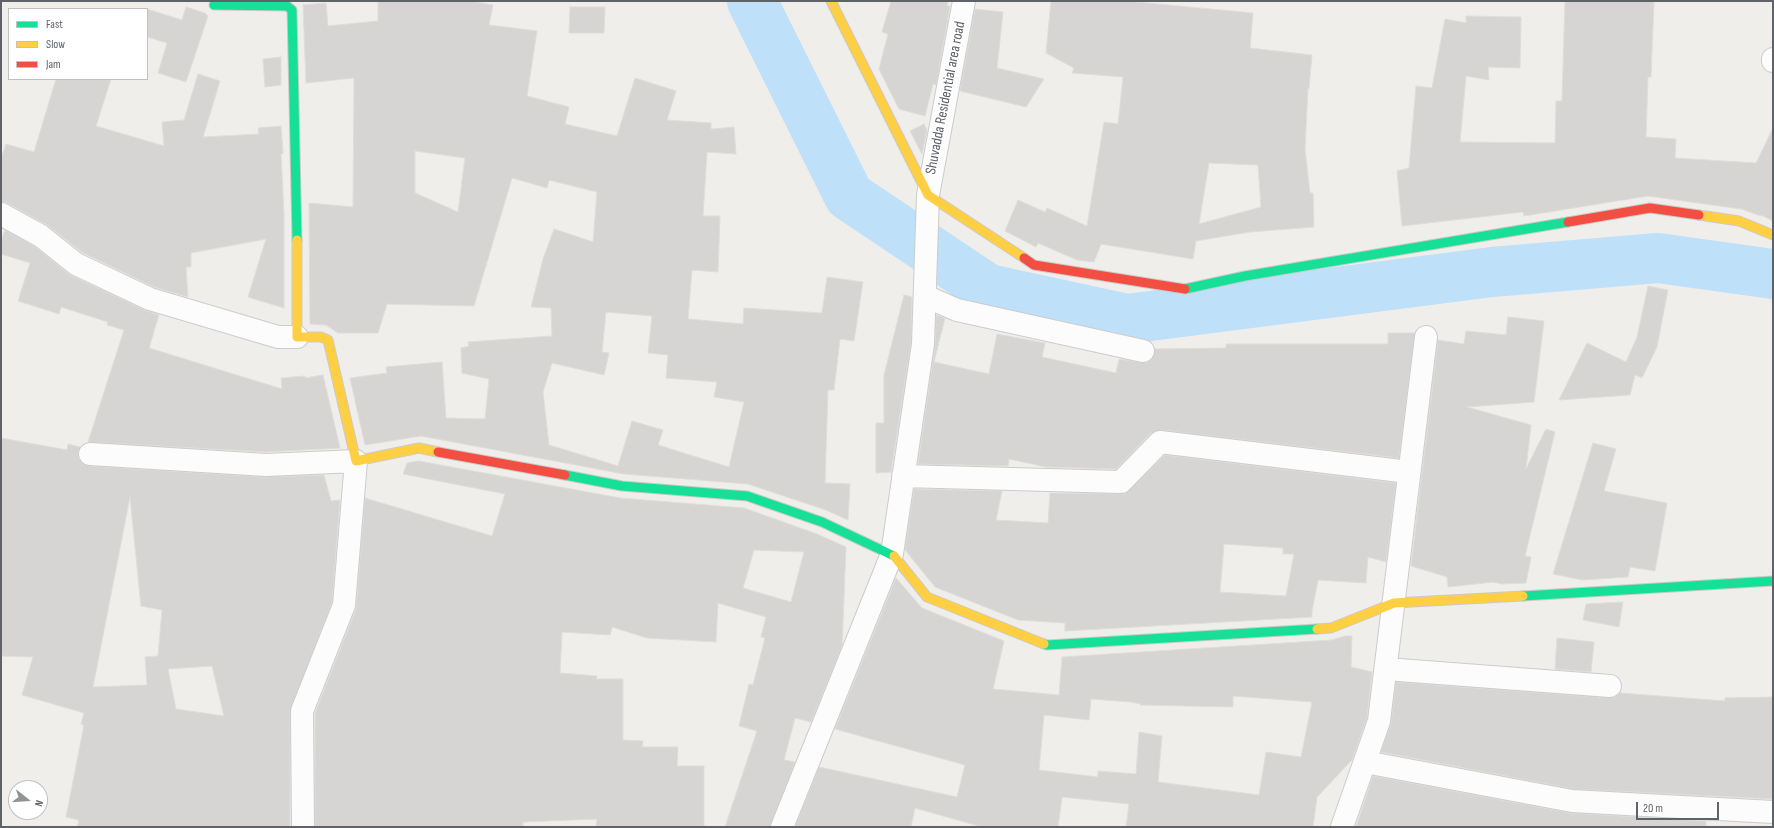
<!DOCTYPE html>
<html>
<head>
<meta charset="utf-8">
<style>
  body { margin:0 }
  #map { position:relative; width:1774px; height:828px; overflow:hidden; background:#efeeea; font-family:"Sofia Sans Condensed",sans-serif }
  canvas { display:block }
  .frame { position:absolute; inset:0; border:2px solid #5f6368; pointer-events:none }
  .legend { position:absolute; left:8px; top:8px; width:140px; height:72px; box-sizing:border-box; background:#fff; border:1px solid #bfc1c3; margin:0; padding:5px 7px; list-style:none; font-size:12px; color:#5f6368 }
  .legend li { display:flex; align-items:center; gap:8px; height:20px }
  .legend b { width:20px; border:1px solid #bfc1c3 }
  .north { position:absolute; left:8px; top:780px; width:40px; height:40px; box-sizing:border-box; background:#fff; border:1px solid #bfc1c3; border-radius:50%; rotate:107deg; font-size:11px; font-weight:700; line-height:16px; text-align:center; color:#5f6368 }
  .north::after { content:''; display:block; margin:auto; width:14px; height:18px; background:#919496; clip-path:polygon(50% 0,100% 100%,50% 72%,0 100%) }
  .scale { position:absolute; left:1636px; top:802px; width:83px; height:18px; box-sizing:border-box; border:2px solid #5f6368; border-top:0; padding-left:5px; font-size:12px; line-height:14px; white-space:nowrap; color:#5f6368; -webkit-text-stroke:3px #fff; paint-order:stroke }
</style>
</head>
<body>
<div id="map">
<canvas width="1774" height="828"></canvas>
<div class="frame"></div>
<ul class="legend">
<li><b style="height:5px;background:#16e098"></b>Fast</li>
<li><b style="height:5px;background:#ffcf43"></b>Slow</li>
<li><b style="height:5px;background:#f24e42"></b>Jam</li>
</ul>
<div class="north">N</div>
<div class="scale">20 m</div>
</div>
<script>
const c = document.querySelector('canvas').getContext('2d');
c.lineJoin = 'round';
function poly(rows) {
  const path = new Path2D();
  for (const r of rows) {
    path.moveTo(r[0], r[1]);
    for (let i = 2; i < r.length; i += 2) path.lineTo(r[i], r[i + 1]);
  }
  return path;
}
function trace(path, color, width, dash) {
  c.strokeStyle = color;
  c.lineWidth = width;
  c.lineCap = dash ? 'butt' : 'round';
  c.setLineDash(dash || []);
  c.stroke(path);
}
function fillPath(path, color) {
  c.fillStyle = color;
  c.fill(path, 'evenodd');
}
function drawText(font, color, halo, rows, align = 'center') {
  c.font = font + ' "Sofia Sans Condensed",sans-serif';
  c.lineWidth = 3;
  c.setLineDash([]);
  c.textBaseline = 'middle';
  c.strokeStyle = halo;
  c.fillStyle = color;
  for (const [text, x, y, turn = 0] of rows) {
    c.save();
    c.translate(x, y);
    c.rotate((+turn || 0) * Math.PI / 180);
    c.textAlign = isNaN(turn) ? turn : align;
    if (halo) c.strokeText(text, 0, 0);
    c.fillText(text, 0, 0);
    c.restore();
  }
}
const river = poly([
  [752,1,849,196,988,289,1127,319,1492,272,1658,258,1773,274]
]);
const building = poly([
  [378,1,471,1,493,5,489,25,537,31,527,96,569,107,565,124,617,136,635,78,676,91,667,120,711,123,711,129,734,127,736,154,707,152,703,216,720,216,718,272,692,270,688,319,743,324,744,308,822,313,827,277,863,282,854,341,840,339,834,390,828,390,825,483,850,484,848,520,826,510,748,484,624,474,421,436,365,445,350,378,387,373,386,367,442,362,446,418,485,419,489,379,462,373,461,348,469,346,468,342,552,336,551,308,531,307,543,259,554,229,593,242,597,192,549,180,547,188,512,178,474,306,387,304,378,333,338,333,326,325,310,324,309,203,353,207,354,78,306,83,303,5,326,3,328,26,378,21,378,1],
  [415,151,465,158,458,212,415,193,415,151],
  [606,312,652,316,648,353,668,355,666,378,717,382,714,397,744,402,729,467,658,445,663,430,632,421,618,466,549,445,543,392,552,363,604,375,609,353,602,352,606,312],
  [891,1,948,1,947,6,950,6,936,85,933,84,925,116,899,109,879,69,888,34,882,32,891,1],
  [1051,1,1126,1,1253,13,1250,48,1312,55,1309,89,1308,88,1305,149,1310,193,1313,193,1314,227,1250,232,1196,241,1193,259,1101,244,1094,262,1077,260,1038,243,1036,247,1005,231,1018,200,1045,212,1047,208,1087,226,1104,122,1118,124,1123,77,1072,73,1074,68,1046,53,1051,1],
  [1209,163,1258,165,1261,207,1199,224,1209,163],
  [1565,1,1654,1,1651,77,1648,77,1646,137,1676,139,1675,158,1756,163,1773,128,1773,221,1761,215,1761,216,1741,209,1648,196,1524,216,1523,212,1402,226,1397,171,1409,168,1416,86,1432,88,1445,19,1466,23,1466,16,1521,17,1520,68,1488,67,1489,80,1466,76,1460,142,1555,143,1556,101,1562,101,1565,1],
  [186,7,205,13,208,16,186,82,158,73,167,43,147,37,147,9,182,20,186,7],
  [570,7,605,7,604,33,569,33,570,7],
  [975,9,1003,12,997,68,1044,79,1026,107,960,91,975,9],
  [281,57,281,85,265,87,263,59,281,57],
  [198,74,220,81,203,137,259,134,258,128,281,126,283,153,281,154,284,215,284,308,248,297,266,239,191,253,191,267,186,267,188,297,154,287,83,253,47,225,7,203,1,202,1,159,6,144,34,152,56,79,111,79,96,126,164,146,162,122,184,120,198,74],
  [924,124,927,130,922,154,910,131,924,124],
  [5,230,34,246,70,275,145,310,159,315,149,348,282,389,281,378,305,376,305,378,323,375,340,448,266,452,88,442,124,330,107,325,108,322,61,307,59,314,18,301,30,263,1,254,1,241,5,230],
  [1648,286,1668,290,1657,347,1642,378,1635,375,1630,395,1559,400,1587,343,1626,362,1637,337,1648,286],
  [904,295,912,297,911,343,891,472,876,473,876,423,884,423,884,375,904,295],
  [936,315,945,318,934,362,989,374,997,334,1045,343,1042,357,1116,373,1119,359,1146,363,1152,359,1155,349,1226,348,1226,344,1388,344,1388,333,1415,333,1399,458,1161,430,1151,433,1116,469,1046,467,1009,459,1008,466,918,464,935,346,936,315],
  [1508,317,1544,321,1534,402,1467,407,1531,425,1526,469,1546,429,1555,432,1525,556,1531,557,1526,583,1502,584,1493,582,1448,587,1447,577,1411,566,1438,340,1464,344,1466,331,1506,335,1508,317],
  [1,438,67,450,68,444,80,447,78,453,79,459,83,464,89,466,265,477,324,475,331,501,340,500,332,602,290,711,290,827,77,827,79,820,66,817,84,725,81,724,84,713,22,695,33,657,1,656,1,438],
  [130,497,141,606,162,610,158,656,145,657,147,685,93,687,130,497],
  [212,666,224,716,176,709,168,669,212,666],
  [1593,443,1616,449,1604,491,1667,503,1655,571,1630,567,1628,577,1582,580,1553,574,1593,443],
  [1165,455,1396,483,1386,562,1368,557,1366,583,1318,580,1312,611,1312,617,1065,631,1065,623,1018,620,935,587,905,550,914,489,1002,491,996,520,1048,523,1050,493,1125,494,1165,455],
  [1224,544,1283,548,1283,554,1294,554,1286,596,1220,592,1224,544],
  [419,461,620,498,744,508,817,534,846,547,842,646,811,722,795,718,784,760,795,762,770,827,725,827,757,731,739,726,749,684,753,685,765,638,761,637,766,617,718,603,716,642,647,638,612,627,610,635,562,632,560,673,597,676,596,679,623,679,623,740,643,741,642,747,678,747,677,766,704,766,704,827,596,827,597,819,523,822,523,827,315,827,315,713,356,609,365,498,492,536,505,494,403,474,407,463,419,461],
  [754,550,804,552,791,602,743,588,754,550],
  [896,578,922,608,1004,641,993,689,1059,695,1062,657,1332,640,1345,636,1352,636,1351,667,1372,672,1367,718,1352,760,1317,797,1313,827,1126,827,1129,804,1062,797,1058,827,982,827,915,808,911,827,795,827,819,767,957,797,965,765,835,729,896,578],
  [1233,696,1312,702,1301,757,1266,752,1259,795,1158,782,1162,736,1139,732,1136,774,1098,771,1098,777,1039,770,1044,715,1089,720,1091,699,1131,702,1141,704,1140,705,1233,707,1233,696],
  [1623,602,1619,627,1583,620,1586,604,1623,602],
  [1557,638,1594,642,1591,672,1555,669,1557,638],
  [1396,682,1609,698,1615,697,1620,693,1725,701,1725,698,1773,697,1773,799,1574,789,1381,752,1391,723,1396,682],
  [1373,776,1570,813,1706,821,1706,827,1356,827,1373,776]
]);
const street = poly([
  [1773,61,1773,59],
  [1,214,41,236,76,264,150,299,278,337,297,337],
  [925,296,957,310,1143,351],
  [90,454,266,465,356,461,344,605,302,711,303,827],
  [903,476,1121,482,1160,442,1409,472],
  [1386,669,1610,686],
  [1365,762,1572,801,1773,812],
  [782,827,892,554,923,344,928,195,964,1],
  [1342,827,1379,721,1426,337]
]);
const fast = poly([
  [214,5,287,6,292,10,297,240],
  [1185,289,1245,276,1568,222],
  [565,475,622,486,747,496,822,522,894,556],
  [1523,596,1773,581],
  [1044,644,1047,645,1317,629]
]);
const slow = poly([
  [831,1,928,195,1024,258],
  [1699,215,1739,221,1773,235],
  [297,240,297,337,321,337,328,340,356,461,419,448,438,452],
  [894,556,927,597,1044,644],
  [1317,629,1331,628,1394,603,1523,596]
]);
const jam = poly([
  [1568,222,1650,208,1699,215],
  [1024,258,1034,265,1185,289],
  [438,452,565,475]
]);
const streetNames = [
  ["Shuvadda Residential area road",946,98,-79]
];
trace(river, '#bfe0f9', 50);
fillPath(building, '#d6d5d3');
trace(building, '#deddd9', 1);
trace(street, '#cbcccc', 24);
trace(fast, '#cacacb', 11);
trace(slow, '#cacacb', 11);
trace(jam, '#cacacb', 11);
trace(street, '#fdfcfc', 22);
trace(fast, '#16e098', 9);
trace(slow, '#ffcf43', 9);
trace(jam, '#f24e42', 9);
drawText('15px', '#5f6368', '#fff', streetNames);
</script>
</body>
</html>
